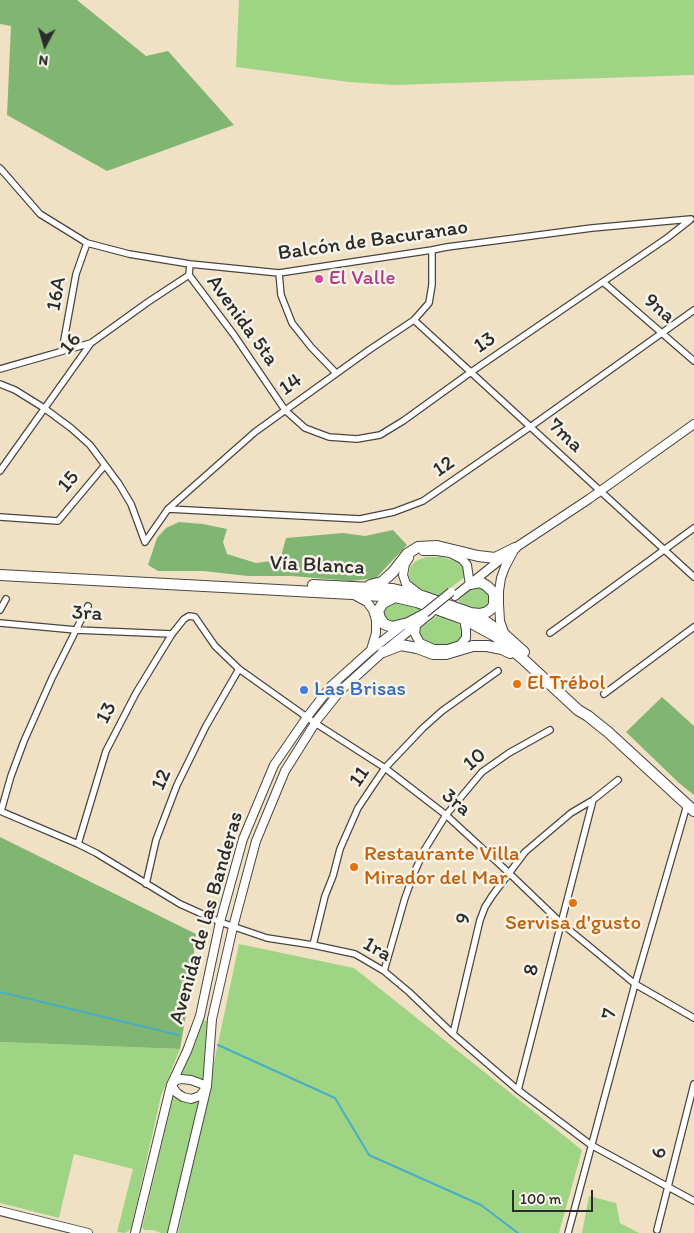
<!DOCTYPE html>
<html>
<head>
<meta charset="utf-8">
<style>
  body { margin:0 }
  #map { position:relative; width:694px; height:1233px; overflow:hidden; background:#f0e1c4; font-family:Itim,sans-serif }
  canvas { display:block }
  .north { position:absolute; left:20px; top:20px; width:50px; height:50px; -webkit-text-stroke:4px #f7f3e8; paint-order:stroke; rotate:186deg; font-size:14px; font-weight:700; line-height:20px; text-align:center; color:#2b2b2b }
  .north::after { content:''; display:block; margin:auto; width:18px; height:22px; background:#2b2b2b; clip-path:polygon(50% 0,100% 100%,50% 72%,0 100%) }
  .scale { position:absolute; left:512px; top:1190px; width:81px; height:22px; box-sizing:border-box; border:2px solid #2b2b2b; border-top:0; padding-left:6px; font-size:15px; line-height:18px; white-space:nowrap; color:#2b2b2b; -webkit-text-stroke:4px #f7f3e8; paint-order:stroke }
</style>
</head>
<body>
<div id="map">
<canvas width="694" height="1233"></canvas>
<div class="north">N</div>
<div class="scale">100 m</div>
</div>
<script>
const c = document.querySelector('canvas').getContext('2d');
c.lineJoin = 'round';
function fillPath(path, color) {
  c.fillStyle = color;
  c.fill(path, 'evenodd');
}
function poly(rows) {
  const path = new Path2D();
  for (const r of rows) {
    path.moveTo(r[0], r[1]);
    for (let i = 2; i < r.length; i += 2) path.lineTo(r[i], r[i + 1]);
  }
  return path;
}
function trace(path, color, width, dash) {
  c.strokeStyle = color;
  c.lineWidth = width;
  c.lineCap = dash ? 'butt' : 'round';
  c.setLineDash(dash || []);
  c.stroke(path);
}
function drawText(font, color, halo, rows, align = 'center') {
  c.font = font + ' Itim,sans-serif';
  c.lineWidth = 5;
  c.setLineDash([]);
  c.textBaseline = 'middle';
  c.strokeStyle = halo;
  c.fillStyle = color;
  for (const [text, x, y, turn = 0] of rows) {
    c.save();
    c.translate(x, y);
    c.rotate((+turn || 0) * Math.PI / 180);
    c.textAlign = isNaN(turn) ? turn : align;
    if (halo) c.strokeText(text, 0, 0);
    c.fillText(text, 0, 0);
    c.restore();
  }
}
const green = poly([
  [239,0,694,0,694,75,394,85,349,82,236,67],
  [426,557,442,557,458,562,464,569,466,576,439,597,417,588,411,582,409,576,410,567,416,561],
  [479,587,485,588,492,598,487,609,472,609,458,601,472,588],
  [393,602,411,605,421,609,401,622,394,624,387,622,383,617,384,606],
  [438,615,457,623,463,628,464,635,459,642,450,646,437,646,427,644,420,639,419,634,421,628],
  [239,944,354,968,582,1150,559,1233,178,1233],
  [205,1020,207,1022,203,1079,200,1080,191,1076,180,1075,180,1072,203,1021],
  [0,1042,180,1049,161,1096,131,1229,125,1233,117,1232,133,1169,74,1154,59,1218,0,1203],
  [173,1097,185,1102,199,1101,168,1233,161,1233,154,1230,145,1230,142,1228],
  [589,1196,616,1203,620,1223,639,1233,582,1233]
]);
const forest = poly([
  [0,0,77,0,146,56,168,51,234,125,107,171,7,115,11,26,0,24],
  [179,522,203,524,227,529,223,542,227,554,256,563,280,560,286,538,343,533,365,536,393,530,407,545,376,578,351,581,292,576,248,576,203,571,158,571,148,565,157,538,166,528],
  [662,697,694,726,694,795,679,783,626,732],
  [0,837,196,934,190,991,180,1049,0,1042]
]);
const stream = poly([
  [0,992,179,1035],
  [218,1045,335,1098,369,1155,481,1205,518,1233]
]);
const street = poly([
  [0,168,40,214,87,243,129,254,190,264,279,273,432,250,447,247,592,228,691,219],
  [279,273,281,295,292,323,311,347,336,373],
  [189,275,234,335,285,410,305,428,329,437,357,439,380,435,403,421,471,372,667,238,690,220],
  [603,282,694,361],
  [414,320,694,577],
  [62,351,76,274,87,243],
  [0,369,91,343],
  [0,384,15,390,44,408,71,428,90,445,119,484,131,504,145,542],
  [0,471,91,343,148,302,189,275,190,264],
  [168,509,360,519,394,512,423,501,530,427,694,310],
  [0,517,58,521,105,465],
  [145,542,168,509,255,432,369,350,414,320,429,303,432,285,432,250],
  [0,610,6,599],
  [0,623,76,630,172,634],
  [550,633,694,528],
  [604,694,694,627],
  [0,811,78,844,96,853,180,904,220,922,267,938,313,945,355,954,384,971,409,992,453,1034,518,1090,591,1145,694,1201],
  [1,811,11,776,24,741,52,678,88,606],
  [78,844,106,751,136,693,172,634,184,619,189,616,195,617,215,646,239,669,315,723,385,768,446,815,509,873,561,923,635,984,694,1018],
  [146,884,156,840,177,785,206,726,239,669],
  [313,945,325,896,333,876,340,849,358,808,372,787,385,768,423,728,442,711,498,671],
  [384,971,405,898,414,873,425,849,446,815,482,772,509,753,550,730],
  [453,1034,480,920,485,907,492,896,525,852,571,813,593,800,618,780],
  [518,1090,593,800],
  [657,1230,694,1084],
  [568,1233,635,984,687,805]
]);
const secondary = poly([
  [423,551,437,551,450,553,462,559,467,565,469,579],
  [409,558,405,564,403,575,406,584,418,593],
  [356,596,367,602,373,610,376,620,376,633,371,650],
  [455,596,515,548,589,499,694,424],
  [416,626,415,634,420,643,434,649,448,649,460,645,466,638,466,630,464,619],
  [505,635,500,621,499,604,499,591,501,578,505,567,513,552],
  [181,1079,191,1080,207,1086,200,1096,191,1099,183,1097,177,1093,171,1085,177,1080,181,1079],
  [0,1211,88,1233],
  [135,1233,171,1085,187,1051,200,1016,220,922,243,839,274,765,307,717,331,686,371,650,404,624,425,613],
  [172,1233,207,1086,212,1019,233,927,256,841,285,771,317,720,341,690,383,652,431,613]
]);
const highway = poly([
  [0,575,352,594,395,597,417,602,464,619,495,636,524,660,578,710,588,716,608,732,694,811],
  [470,584,480,582,487,586,494,593,494,605,491,609,487,612,480,614,470,613],
  [313,585,393,589,422,596,468,612,488,623,505,635,524,652],
  [370,585,382,582,393,572,407,554,418,547,437,546,478,556,495,558,515,548],
  [393,598,383,603,378,611,380,618,384,624,392,627,404,624],
  [383,652,401,645,417,648,433,654,446,654,473,646,487,646,502,649,510,653]
]);
const secondaryBridge = poly([
  [425,613,451,592]
]);
const markers = [
  [319,279,5,"#d1479c"],
  [517,684,5,"#e8710a"],
  [304,690,5,"#3f7fe0"],
  [354,867,5,"#e8710a"],
  [573,903,5,"#e8710a"]
];
const streetNames = [
  ["Balcón de Bacuranao",373,241,-8],
  ["16A",57,294,-80],
  ["9na",659,309,41],
  ["Avenida 5ta",242,321,54],
  ["13",485,343,-34],
  ["16",71,344,-51],
  ["14",291,385,-36],
  ["7ma",565,436,43],
  ["12",444,467,-35],
  ["15",69,482,-50],
  ["Vía Blanca",317,566,3],
  ["3ra",87,614,3],
  ["13",107,713,-63],
  ["10",475,760,-41],
  ["11",360,777,-56],
  ["12",162,780,-67],
  ["3ra",456,803,40],
  ["Avenida de las Banderas",207,918,-74],
  ["9",464,919,-73],
  ["1ra",377,950,29],
  ["8",532,970,-76],
  ["7",610,1014,-75],
  ["6",660,1153,-76]
];
const hotelNames = [
  ["El Valle",329,279]
];
const foodNames = [
  ["El Trébol",527,684],
  ["Restaurante Villa",364,855],
  ["Mirador del Mar",364,879],
  ["Servisa d'gusto",573,924,"center"]
];
const shopNames = [
  ["Las Brisas",314,690]
];
fillPath(green, '#a0d485');
fillPath(forest, '#80b672');
trace(stream, '#47aec7', 2);
trace(street, '#494642', 8);
trace(secondary, '#494642', 10);
trace(highway, '#494642', 12);
trace(street, '#fff', 5.5);
trace(secondary, '#fff', 8);
trace(highway, '#fff', 10);
trace(secondaryBridge, '#494642', 10, []);
trace(secondaryBridge, '#fff', 8);
for (const [x, y, r, color] of markers) {
  const dot = new Path2D();
  dot.arc(x, y, r, 0, 2 * Math.PI);
  c.fillStyle = color;
  c.fill(dot);
  trace(dot, '#f7f3e8', 2);
}
drawText('21px', '#2b2b2b', '#f7f3e8', streetNames);
drawText('21px', '#b23c85', '#f7f3e8', hotelNames, 'left');
drawText('21px', '#c56008', '#f7f3e8', foodNames, 'left');
drawText('21px', '#366cbe', '#f7f3e8', shopNames, 'left');
</script>
</body>
</html>
